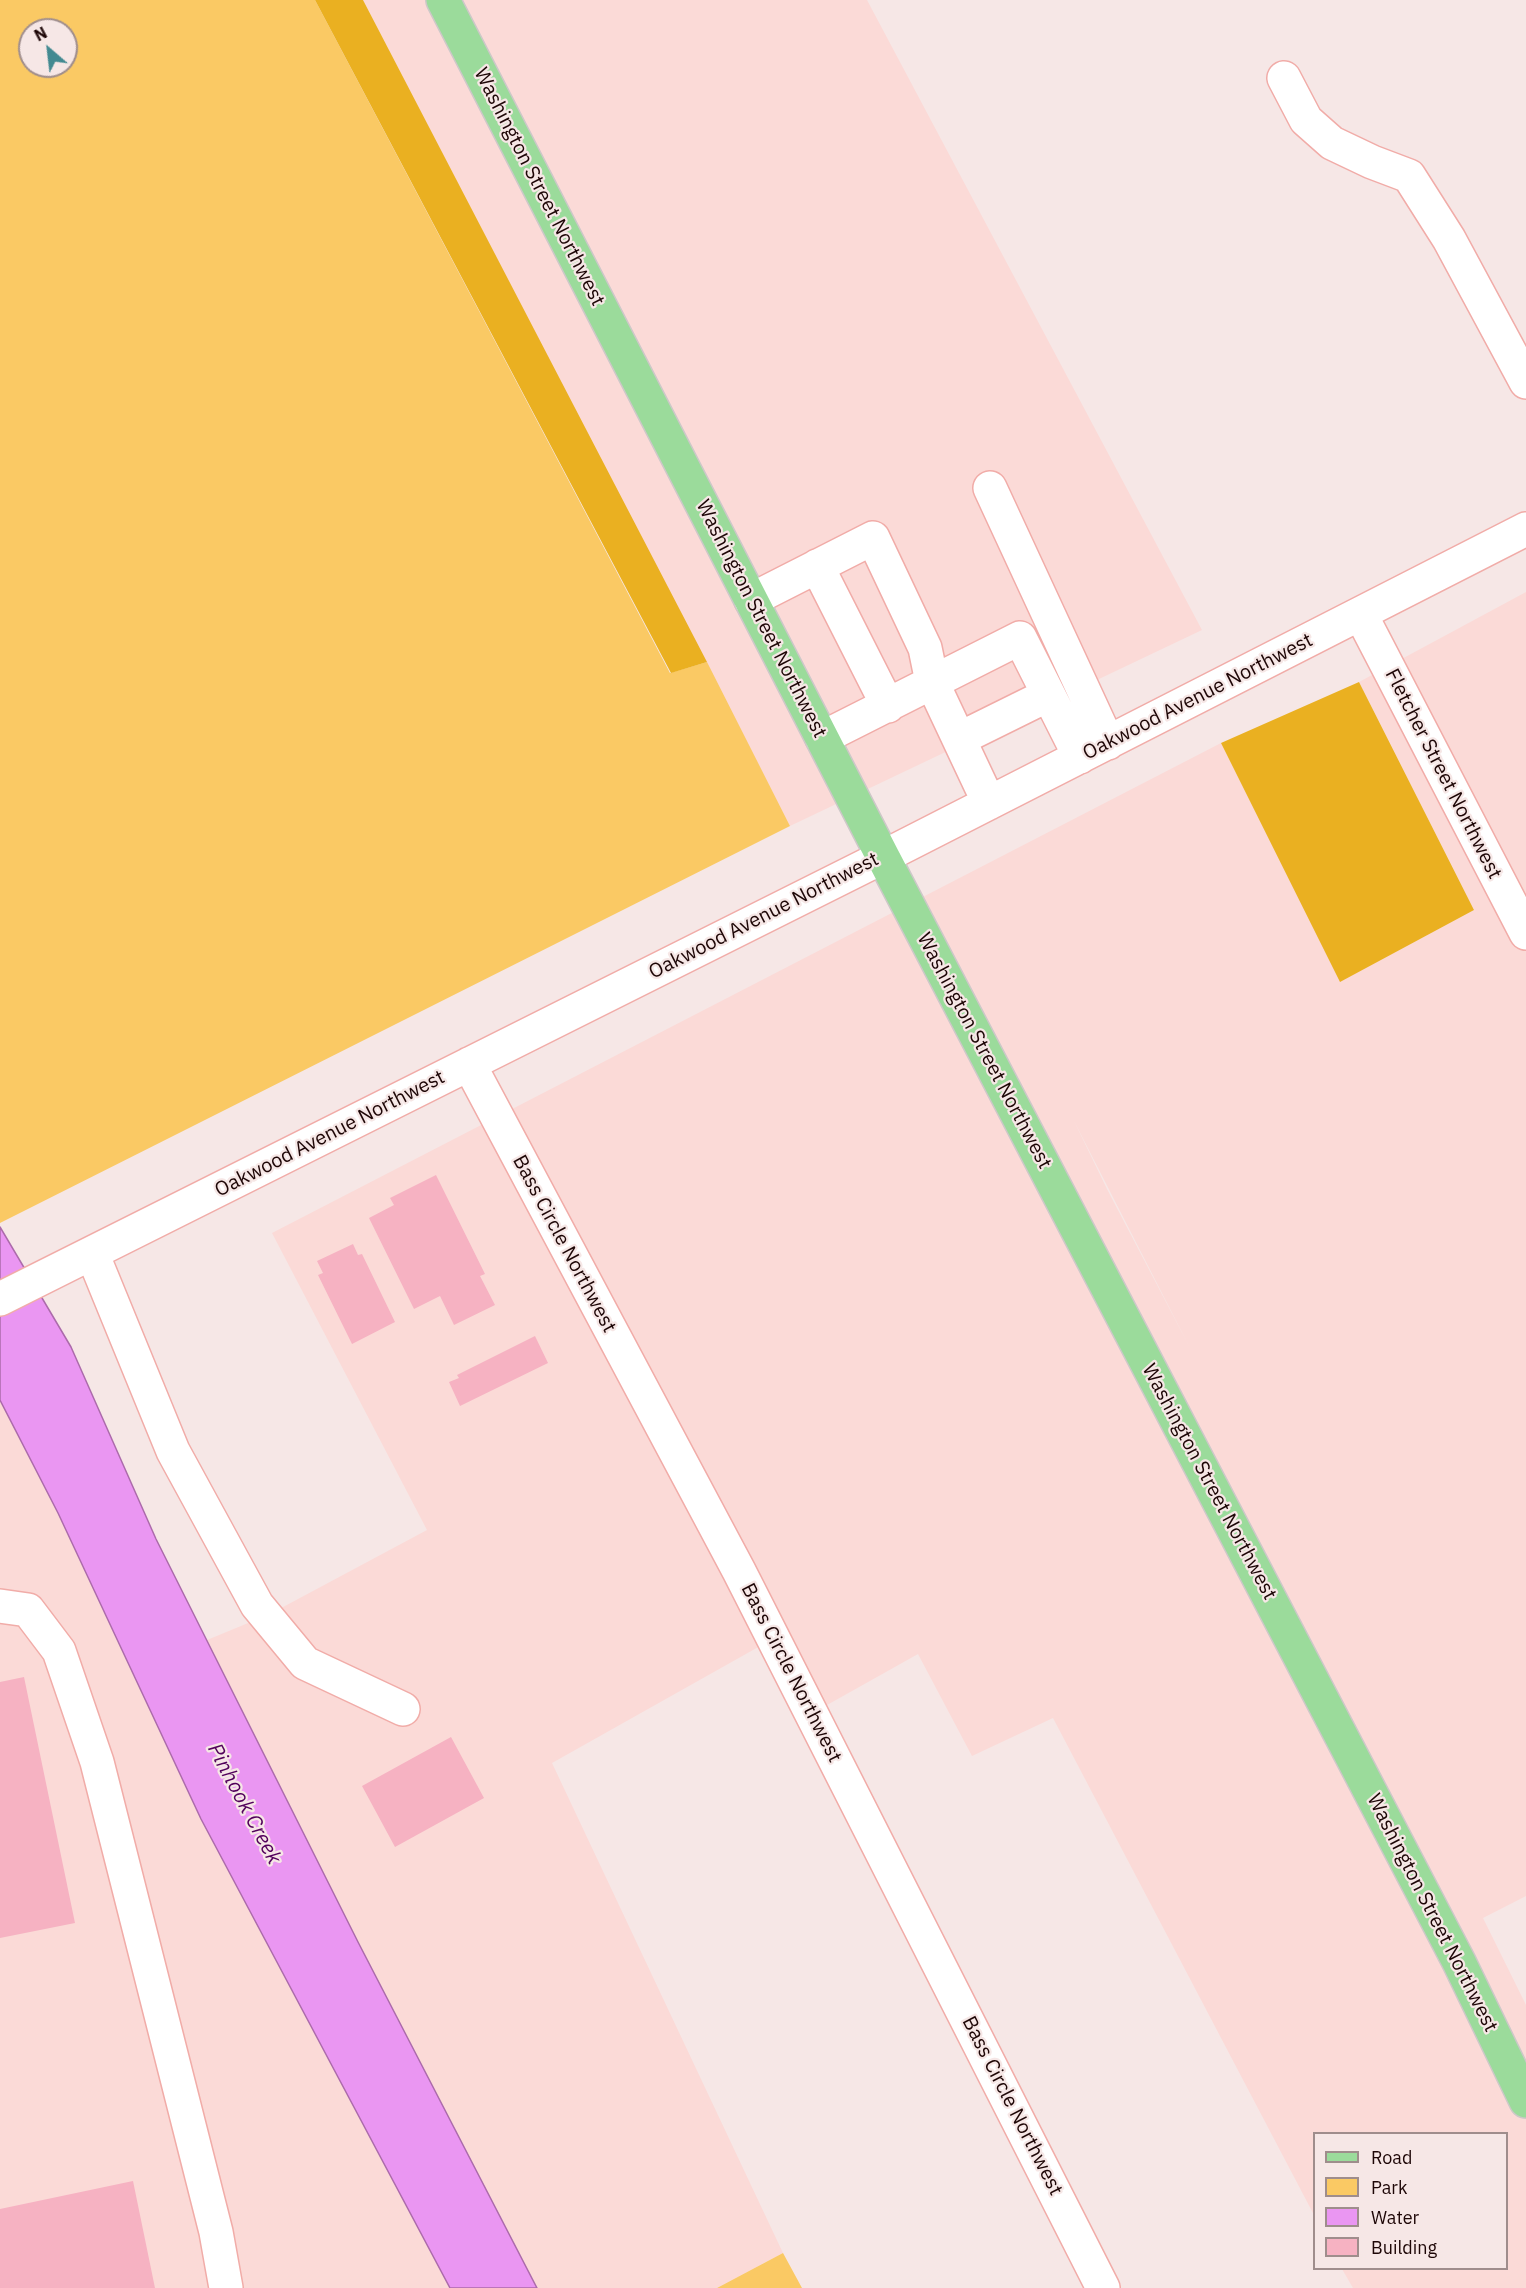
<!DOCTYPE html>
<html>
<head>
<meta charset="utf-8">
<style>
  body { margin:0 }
  #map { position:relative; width:1526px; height:2288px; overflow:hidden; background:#f6e7e6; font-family:"IBM Plex Sans",sans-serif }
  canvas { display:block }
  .legend { position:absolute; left:1313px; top:2132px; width:195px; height:138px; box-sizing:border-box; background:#f6e7e6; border:2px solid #9f8d8c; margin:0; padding:8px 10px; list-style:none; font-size:18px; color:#1d0606 }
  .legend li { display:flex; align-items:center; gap:12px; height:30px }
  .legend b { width:30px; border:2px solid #9f8d8c }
  .north { position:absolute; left:18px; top:18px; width:60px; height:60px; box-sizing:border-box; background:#f6e7e6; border:2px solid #9f8d8c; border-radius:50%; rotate:332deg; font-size:16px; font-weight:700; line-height:24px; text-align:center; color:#1d0606 }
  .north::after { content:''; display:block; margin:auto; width:21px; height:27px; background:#438a91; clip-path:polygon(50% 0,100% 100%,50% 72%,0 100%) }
</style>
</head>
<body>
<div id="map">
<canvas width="1526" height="2288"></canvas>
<ul class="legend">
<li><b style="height:8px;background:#9bdb9b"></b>Road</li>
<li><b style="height:16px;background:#fac964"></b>Park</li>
<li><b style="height:16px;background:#ea96f2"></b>Water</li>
<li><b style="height:16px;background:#f6b2c2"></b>Building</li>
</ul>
<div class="north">N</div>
</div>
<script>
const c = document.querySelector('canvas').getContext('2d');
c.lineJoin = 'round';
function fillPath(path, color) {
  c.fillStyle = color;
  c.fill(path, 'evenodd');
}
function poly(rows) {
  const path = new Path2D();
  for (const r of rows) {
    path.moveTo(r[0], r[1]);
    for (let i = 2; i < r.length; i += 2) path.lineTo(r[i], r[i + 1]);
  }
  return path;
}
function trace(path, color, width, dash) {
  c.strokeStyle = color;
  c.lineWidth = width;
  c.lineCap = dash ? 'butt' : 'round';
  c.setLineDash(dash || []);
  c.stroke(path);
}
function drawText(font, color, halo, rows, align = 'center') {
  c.font = font + ' "IBM Plex Sans",sans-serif';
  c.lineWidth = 4.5;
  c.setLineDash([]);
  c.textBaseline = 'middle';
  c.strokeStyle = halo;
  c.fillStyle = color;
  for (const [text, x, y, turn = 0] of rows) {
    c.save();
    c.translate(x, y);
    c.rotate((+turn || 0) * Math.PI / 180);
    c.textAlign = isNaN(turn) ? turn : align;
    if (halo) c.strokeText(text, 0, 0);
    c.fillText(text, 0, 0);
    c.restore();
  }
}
const built = poly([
  [363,0,867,0,1202,630,790,826],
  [1526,592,1526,1896,1483,1918,1526,2005,1526,2288,1353,2288,1342,2269,1506,2268,1506,2134,1314,2134,1314,2215,1053,1718,972,1756,918,1654,811,1714,769,1641,552,1763,783,2253,717,2288,537,2288,358,1942,207,1640,270,1614,427,1530,272,1233,1221,743,1341,981,1474,910,1359,682],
  [1074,1121,1190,1348,1107,1189],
  [0,1400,58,1513,201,1819,450,2288,0,2288]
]);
const green = poly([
  [0,0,315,0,670,673,707,662,790,826,0,1223],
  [30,30,66,30,66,66,30,66],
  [783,2253,802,2288,717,2288]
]);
const forest = poly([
  [315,0,363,0,707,662,671,673],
  [1359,682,1474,910,1340,982,1221,743]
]);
const water = poly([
  [0,1227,71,1347,156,1539,358,1942,537,2288,450,2288,201,1819,58,1513,0,1400,0,1227]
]);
const building = poly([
  [436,1175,485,1274,480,1276,495,1305,454,1325,440,1296,414,1309,369,1218,394,1205,390,1198],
  [353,1244,358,1255,362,1254,395,1322,352,1344,318,1275,323,1273,317,1261],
  [535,1336,548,1363,460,1406,449,1382,459,1378,457,1375],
  [24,1677,75,1923,0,1938,0,1682],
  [451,1737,484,1798,395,1847,362,1786],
  [133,2181,155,2288,0,2288,0,2209]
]);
const minor = poly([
  [1284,78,1306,120,1332,143,1372,162,1409,176,1449,239,1526,382],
  [990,488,1108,743],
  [817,566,888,706],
  [751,600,873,538,925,648,932,682,989,803],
  [1361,615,1526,933],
  [822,738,1020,638,1080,757],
  [959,739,1048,695],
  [469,1064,739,1571,1103,2288],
  [92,1253,173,1451,257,1605,305,1663,403,1709],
  [0,1299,883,857,1526,529],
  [0,1606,28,1610,59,1651,97,1762,216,2232,226,2288]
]);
const major = poly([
  [443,0,883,857,1459,1962,1526,2101]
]);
const streetNames = [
  ["Washington Street Northwest",539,187,63],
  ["Washington Street Northwest",761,619,63],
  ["Oakwood Avenue Northwest",1198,697,-27],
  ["Fletcher Street Northwest",1443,774,63],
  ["Oakwood Avenue Northwest",764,916,-27],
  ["Washington Street Northwest",984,1051,62],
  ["Oakwood Avenue Northwest",330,1134,-27],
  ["Bass Circle Northwest",564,1244,62],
  ["Washington Street Northwest",1209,1482,62],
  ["Bass Circle Northwest",791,1673,63],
  ["Washington Street Northwest",1432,1913,63],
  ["Bass Circle Northwest",1012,2106,63]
];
const waterNames = [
  ["Pinhook Creek",244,1804,62]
];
fillPath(built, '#fbdad7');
fillPath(green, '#fac964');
fillPath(forest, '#eab021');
fillPath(water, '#ea96f2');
trace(water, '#ac6bab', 1.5);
fillPath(building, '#f6b2c2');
trace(minor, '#f1aca8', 36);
trace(major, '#cdc8c8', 36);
trace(minor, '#fff', 33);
trace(major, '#9bdb9b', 33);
drawText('20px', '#1d0606', '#f6e7e6', streetNames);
drawText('italic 21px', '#52015b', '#f6e7e6', waterNames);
</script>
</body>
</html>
